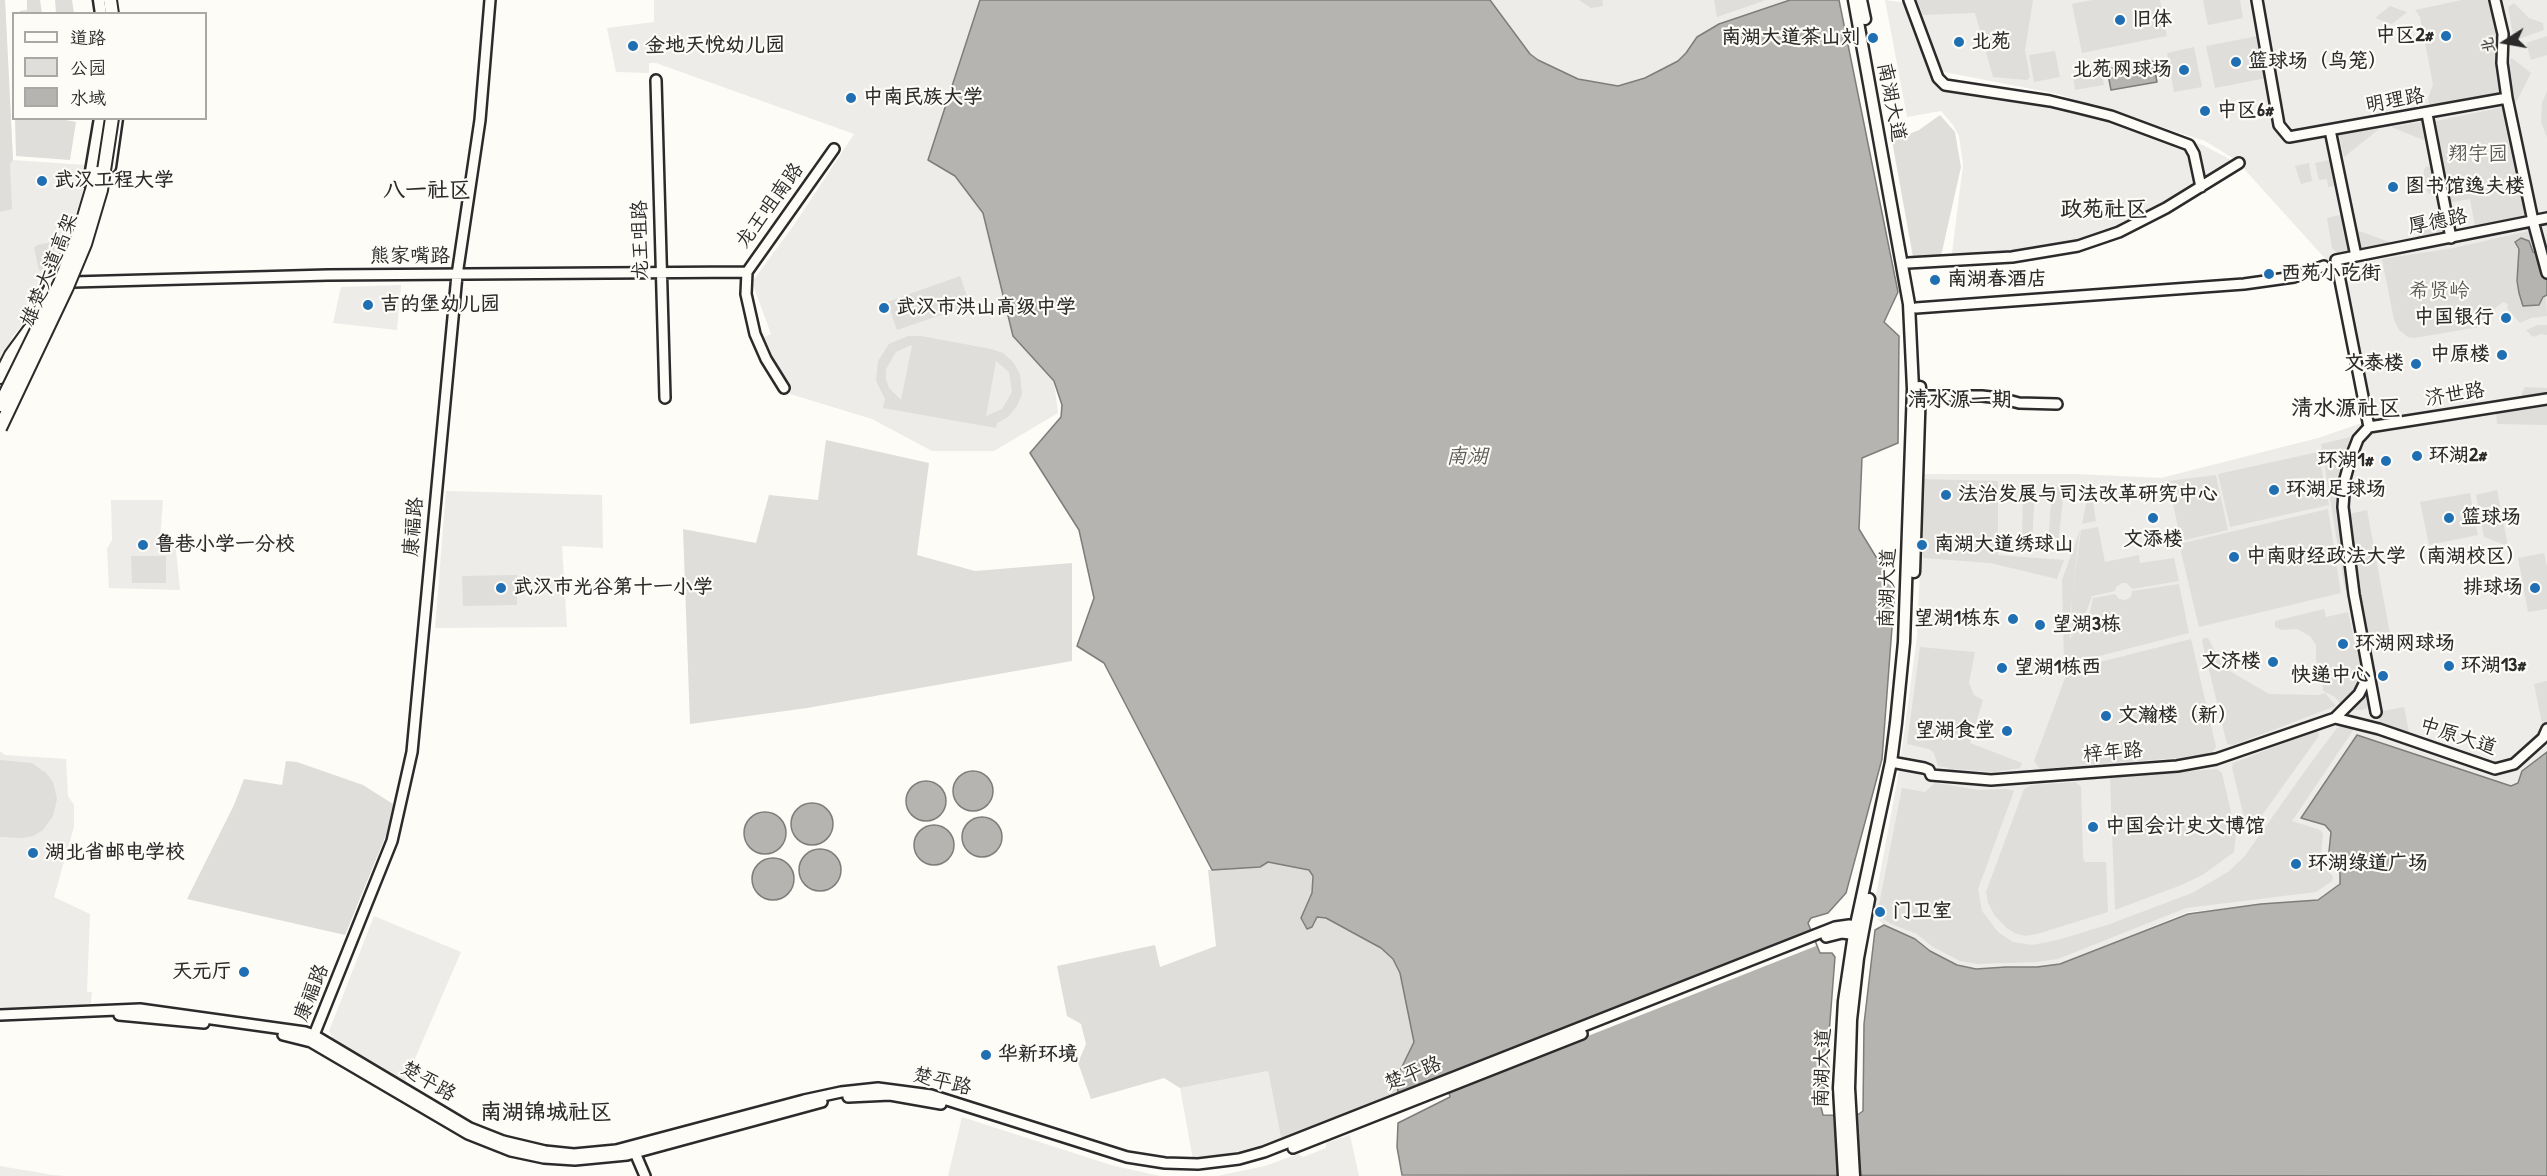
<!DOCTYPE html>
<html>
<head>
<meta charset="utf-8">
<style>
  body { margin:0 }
  #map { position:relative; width:2547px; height:1176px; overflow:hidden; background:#fdfcf7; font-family:"Patrick Hand","LXGW WenKai TC",sans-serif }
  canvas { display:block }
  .legend { position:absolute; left:12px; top:12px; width:195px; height:108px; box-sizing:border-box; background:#fdfcf7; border:2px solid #a9a8a5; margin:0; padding:8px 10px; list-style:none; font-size:18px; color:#2b2b2b }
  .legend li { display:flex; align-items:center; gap:12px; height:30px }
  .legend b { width:30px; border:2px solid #a9a8a5 }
  .north { position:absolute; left:2475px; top:12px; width:60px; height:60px; -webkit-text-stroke:4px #fdfcf7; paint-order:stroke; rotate:259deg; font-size:16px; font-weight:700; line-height:24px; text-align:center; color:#2b2b2b }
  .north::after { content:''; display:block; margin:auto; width:21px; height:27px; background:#2b2b2b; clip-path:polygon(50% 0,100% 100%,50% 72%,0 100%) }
</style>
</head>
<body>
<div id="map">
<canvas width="2547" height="1176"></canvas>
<ul class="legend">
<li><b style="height:8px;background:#fdfcf7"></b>道路</li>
<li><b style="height:16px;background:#dfdeda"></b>公园</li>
<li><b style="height:16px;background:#b5b4b1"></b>水域</li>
</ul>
<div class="north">北</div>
</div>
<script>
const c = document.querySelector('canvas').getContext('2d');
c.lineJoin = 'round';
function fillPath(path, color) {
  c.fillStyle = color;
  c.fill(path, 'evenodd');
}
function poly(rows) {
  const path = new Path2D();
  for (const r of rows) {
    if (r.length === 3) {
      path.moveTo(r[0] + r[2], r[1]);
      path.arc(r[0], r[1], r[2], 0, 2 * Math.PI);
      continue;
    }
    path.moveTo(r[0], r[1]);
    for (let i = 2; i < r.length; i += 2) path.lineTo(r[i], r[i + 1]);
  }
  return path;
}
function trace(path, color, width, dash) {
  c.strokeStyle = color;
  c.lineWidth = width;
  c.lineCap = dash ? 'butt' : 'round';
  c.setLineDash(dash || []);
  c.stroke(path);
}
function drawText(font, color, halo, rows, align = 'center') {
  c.font = font + ' "Patrick Hand","LXGW WenKai TC",sans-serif';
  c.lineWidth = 4.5;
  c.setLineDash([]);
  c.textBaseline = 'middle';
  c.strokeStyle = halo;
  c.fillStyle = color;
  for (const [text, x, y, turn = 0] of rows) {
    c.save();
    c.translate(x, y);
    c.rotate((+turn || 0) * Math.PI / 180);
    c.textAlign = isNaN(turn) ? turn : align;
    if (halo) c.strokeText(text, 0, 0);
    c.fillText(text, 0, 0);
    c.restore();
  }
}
const built = poly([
  [0,0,5,0,13,160,85,165,82,196,54,273,38,306,13,336,0,365],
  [654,0,980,0,928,160,955,176,983,213,1013,336,1054,381,1058,413,994,451,932,451,872,419,790,394,764,337,771,334,752,282,794,225,854,134,656,63,649,63,649,73,616,72,607,28,654,22],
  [1490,0,1790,0,1719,24,1697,37,1686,53,1678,61,1645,78,1618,86,1578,79,1538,60,1530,54],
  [1885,0,1907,3,1936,72,1948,83,2058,98,2203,145,2233,161,2234,168,2166,208,2078,246,1951,261,1963,165,1959,136,1953,125,1941,111,1907,117],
  [1913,0,2547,0,2547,752,2522,771,2518,783,2511,786,2357,735,2302,818,2325,825,2331,832,2328,861,2340,873,2340,884,2318,900,2188,912,2060,964,2037,967,2006,967,1976,969,1957,965,1930,951,1915,939,1884,925,1875,917,1873,912,1899,771,1917,636,1924,474,2077,474,2161,478,2318,438,2362,423,2330,264,2236,160,2205,141,2058,94,1939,71],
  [401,285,397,330,333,323,341,287],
  [446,491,602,495,603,548,562,546,567,627,435,628],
  [111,500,163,500,160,540,175,540,180,590,109,588,107,549,112,540],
  [0,751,5,755,66,759,68,796,74,805,74,827,54,897,90,914,87,992,92,992,91,1004,0,1012],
  [374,916,461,952,404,1084,335,1043,329,1031],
  [1268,1071,1282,1143,1193,1160,1180,1088],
  [962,1117,1111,1165,1160,1176,948,1176],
  [1350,1135,1359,1176,1217,1176,1265,1166,1298,1154,1303,1157,1326,1148,1326,1143],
  [0,1166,53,1175,65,1176,0,1176]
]);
const green = poly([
  [0,0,5,0,13,160,10,164,12,209,0,212],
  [27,0,40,0,42,13,20,13,20,11,27,10],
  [55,0,72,0,74,13,56,13],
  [1579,0,1602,0,1603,6,1591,8],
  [1714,0,1766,0,1717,17],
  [1917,0,2033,0,2025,50,2030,77,2027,80,1993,77,1975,13,1923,15],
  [2092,0,2160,0,2167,36,2082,53,2072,4],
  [2203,0,2240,0,2243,18,2208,25],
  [2462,0,2491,0,2500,42,2495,61,2501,96,2431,110,2428,99,2433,84,2420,17,2415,10],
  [2514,3,2529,18,2543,23,2544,30,2519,39,2513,35,2508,7],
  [2390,6,2407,12,2392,24,2375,18],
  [2258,36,2267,78,2215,88,2206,46],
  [2547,36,2547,55,2531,60,2526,43],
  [2194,47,2202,87,2174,92,2167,53],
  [2055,51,2060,77,2034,82,2029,55],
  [2512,58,2531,73,2516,103,2510,77,2509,61],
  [2101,69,2104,85,2075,90,2073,75],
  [2547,91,2547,137,2541,122,2542,103],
  [2504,107,2514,131,2531,220,2476,232,2470,199,2447,203,2431,122],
  [1940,115,1955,132,1961,167,1941,256,1913,257,1892,141,1919,130],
  [15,119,61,119,76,122,70,160,16,156],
  [2427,121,2431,143,2391,127],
  [2379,129,2344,157,2339,135],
  [2333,159,2338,185,2328,187,2327,179,2319,180,2315,163],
  [2309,163,2312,181,2301,184,2295,166],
  [2427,166,2434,169,2438,188,2433,195,2428,193,2423,181,2424,169],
  [2443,212,2448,236,2410,243],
  [2344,214,2352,253,2339,255,2332,248,2327,218],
  [2356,230,2362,232,2398,245,2361,252],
  [2529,231,2534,252,2526,238,2519,239,2515,242,2519,249,2516,282,2523,306,2539,305,2546,295,2547,316,2531,318,2520,323,2507,308,2508,304,2503,302,2488,314,2479,327,2414,338,2408,337,2399,330,2394,320,2382,259,2453,248],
  [58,241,46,269,39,270,34,248,37,245],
  [960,276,970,305,897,330,887,302],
  [2538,325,2547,325,2547,335,2541,334,2533,337,2526,330],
  [908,336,921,336,991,349,1003,353,1013,362,1020,374,1022,394,1017,406,1008,417,997,423,996,428,883,408,885,399,876,381,878,361,889,344],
  [911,345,912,346,901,400,889,388,886,379,886,369,896,352],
  [996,361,1009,372,1012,392,1002,409,986,416],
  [2525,387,2547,388,2547,395,2523,399,2522,393],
  [2547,404,2547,425,2497,424,2496,411],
  [2355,436,2343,469,2340,491,2342,540,2348,590,2345,590,2321,444],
  [826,440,929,463,917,555,975,571,1072,563,1072,661,807,708,690,724,683,529,756,543,769,495,818,500],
  [2318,452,2329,505,2230,527,2218,474],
  [2216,475,2228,530,2181,541,2168,481],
  [1922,479,1998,481,1998,555,2064,560,2057,579,1990,563,1923,558],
  [2090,484,2096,521,2082,524],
  [2023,487,2035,487,2032,545,2022,544],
  [2052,487,2064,487,2058,546,2048,546],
  [2497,490,2508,546,2484,537,2476,495],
  [2470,493,2478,535,2429,545,2420,502],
  [2328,509,2341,593,2199,627,2179,544],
  [2367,510,2391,639,2368,644,2347,523,2349,514],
  [2098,527,2105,562,2139,555,2140,563,2174,558,2179,581,2132,589,2127,583,2122,583,2116,587,2115,591,2092,596,2087,610,2071,637,2072,622,2071,599,2070,639,2090,612,2093,598,2115,594,2119,599,2125,600,2131,597,2132,591,2179,584,2189,633,2064,665,2062,580,2080,530,2072,596,2081,530],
  [2544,553,2547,567,2547,609,2528,612,2518,558],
  [131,556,166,556,166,583,132,583],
  [517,575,517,605,463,606,462,576],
  [2324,609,2326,617,2348,612,2364,683,2342,706,2335,697,2323,691,2321,671,2316,660,2316,645,2310,636,2297,629,2281,630,2275,627,2275,621],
  [2204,638,2208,638,2223,667,2269,694,2318,695,2325,693,2336,706,2233,745,2227,744,2202,641],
  [2191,639,2216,747,2214,750,2208,754,2176,758,2040,769,2034,761,2068,670],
  [1920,647,1975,652,1969,683,1974,695,1983,700,1970,743,2022,763,2020,768,1994,772,1953,769,1938,766,1934,753,1929,749,1907,744],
  [2547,681,2547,727,2544,733,2534,684],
  [2367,683,2370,707,2362,710,2346,710],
  [2404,707,2410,737,2380,726,2378,712],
  [2343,725,2354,729,2292,821,2320,830,2323,834,2320,865,2333,876,2332,881,2316,892,2186,908,2058,959,2037,962,1977,964,1960,961,1933,947,1917,934,1891,924,1877,915,1902,788,1925,792,1935,783,1979,790,2007,789,2014,791,1978,889,1982,911,1998,932,2013,942,2032,945,2058,940,2110,924,2192,893,2228,872,2244,857,2310,764,2337,728],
  [2315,731,2318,731,2319,736,2257,822,2250,824,2245,821,2232,768,2233,763],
  [0,760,32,763,46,773,53,782,57,799,53,816,43,830,33,836,22,838,0,837],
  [286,761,297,762,363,785,393,804,386,835,345,935,187,899,234,805,244,779,282,785],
  [2217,769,2222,773,2236,834,2234,852,2204,874,2184,884,2115,910,2110,778],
  [2076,782,2081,787,2083,858,2085,862,2106,862,2108,912,2037,934,2025,936,2015,933,2008,929,1995,916,1988,903,1986,892,2024,789,2032,785],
  [1268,862,1305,868,1312,873,1312,893,1301,918,1307,929,1312,927,1317,918,1322,916,1381,948,1393,959,1400,973,1414,1042,1397,1077,1398,1094,1282,1143,1268,1071,1180,1088,1164,1078,1091,1099,1078,1063,1086,1044,1081,1024,1067,1016,1057,966,1155,945,1160,967,1216,946,1208,870,1260,867]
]);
const water = poly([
  [980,0,1490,0,1530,54,1538,60,1578,79,1618,86,1645,78,1678,61,1686,53,1697,37,1719,24,1790,0,1839,0,1898,292,1884,322,1899,336,1898,443,1862,458,1859,529,1895,588,1882,759,1846,893,1828,913,1811,918,1808,923,1820,953,1832,953,1835,957,1825,1085,1820,1103,1823,1115,1856,1116,1863,1111,1864,1024,1875,930,1884,925,1915,939,1930,951,1957,965,1976,969,2006,967,2037,967,2060,964,2188,914,2261,904,2318,900,2340,884,2340,873,2328,861,2331,832,2325,825,2301,818,2357,735,2511,786,2518,783,2522,771,2547,752,2547,1176,1402,1175,1397,1147,1398,1123,1450,1097,1445,1076,1398,1094,1397,1077,1414,1042,1400,973,1393,959,1381,948,1326,918,1317,917,1312,927,1307,929,1301,918,1312,893,1313,876,1309,870,1268,862,1260,867,1212,870,1104,663,1077,646,1094,598,1079,530,1030,453,1061,417,1062,405,1054,381,1013,336,983,213,955,176,928,160,980,0],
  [2153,61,2157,82,2111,90,2107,69,2153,61],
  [2521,238,2529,241,2533,252,2547,255,2547,295,2543,297,2539,305,2523,306,2519,293,2517,281,2519,249,2515,242,2521,238],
  [973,791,20],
  [926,801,20],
  [812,824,21],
  [765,833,21],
  [982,837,20],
  [934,845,20],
  [820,870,21],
  [773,879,21]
]);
const pier = poly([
  [1811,932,1816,946,1446,1092,1395,1095]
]);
const secondary = poly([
  [1909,0,1938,78,1945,85,2050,101,2079,108,2111,116,2189,145,2194,154,2201,187],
  [2257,0,2279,125,2289,137,2507,98],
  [2495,0,2503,34,2502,63,2507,98,2533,221,2547,273],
  [656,80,665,398],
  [2427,114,2451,238],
  [2330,130,2356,256],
  [1908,263,2012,257,2078,246,2119,232,2166,208,2239,163],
  [73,282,328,275,747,272],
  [1916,308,2244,284,2294,277,2324,266],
  [784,388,766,359,755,334,746,294,747,272,834,149],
  [1920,396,1982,396,2000,398,2019,403,2057,404],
  [2369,427,2336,260,2547,218],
  [2369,427,2358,439,2351,457,2345,479,2343,507,2354,594,2376,712],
  [2369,427,2547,399],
  [2335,718,2379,729,2495,769,2514,764,2543,738,2547,729],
  [1891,762,1924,768,1929,770,1931,775,1991,780,2177,766,2216,759,2335,718,2359,694,2369,674],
  [1826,937,1842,933,1859,935],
  [0,1015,140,1009,305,1032,314,1035,470,1128,503,1141,545,1151,574,1154,616,1150,804,1100,841,1092,878,1088,931,1095,1127,1157,1165,1163,1198,1164,1239,1159,1264,1152,1835,927,1849,925,1861,927],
  [119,1015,204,1023],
  [283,1035,311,1042,468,1134,511,1151,544,1158,575,1160,627,1155,822,1102],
  [312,1040,392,841,412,752,457,275,480,120,490,0],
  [848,1097,890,1095,941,1104],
  [633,1148,645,1176],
  [1293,1148,1582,1034]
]);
const primary = poly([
  [99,0,101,14],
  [1861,0,1865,19],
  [110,167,117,118],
  [89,183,100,118],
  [27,336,63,260],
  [1914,572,1920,387],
  [1844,1176,1839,1088,1844,1001,1854,934,1891,762,1896,723,1904,642,1913,389,1909,304,1854,0],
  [1854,1176,1849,1088,1851,1020,1858,958,1869,899]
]);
const highway = poly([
  [110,0,112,14],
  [0,377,11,355,30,329]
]);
const highwayBridge = poly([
  [0,405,60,283,78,237,97,173],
  [0,428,67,287,85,244,101,190,112,118]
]);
const markers = [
  [2120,20,6,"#1f6fb2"],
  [2446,36,6,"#1f6fb2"],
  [1873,38,6,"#1f6fb2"],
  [1959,42,6,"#1f6fb2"],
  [633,46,6,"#1f6fb2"],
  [2236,62,6,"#1f6fb2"],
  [2184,70,6,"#1f6fb2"],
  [851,98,6,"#1f6fb2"],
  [2205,111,6,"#1f6fb2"],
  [42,181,6,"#1f6fb2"],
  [2393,187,6,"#1f6fb2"],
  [2269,274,6,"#1f6fb2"],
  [1935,280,6,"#1f6fb2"],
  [368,305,6,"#1f6fb2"],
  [884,308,6,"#1f6fb2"],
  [2506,318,6,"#1f6fb2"],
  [2502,355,6,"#1f6fb2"],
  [2416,364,6,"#1f6fb2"],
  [2417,456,6,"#1f6fb2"],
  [2386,461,6,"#1f6fb2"],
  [2274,490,6,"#1f6fb2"],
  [1946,495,6,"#1f6fb2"],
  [2153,518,6,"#1f6fb2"],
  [2449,518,6,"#1f6fb2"],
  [143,545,6,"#1f6fb2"],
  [1922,545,6,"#1f6fb2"],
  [2234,557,6,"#1f6fb2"],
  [501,588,6,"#1f6fb2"],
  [2535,588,6,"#1f6fb2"],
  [2013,619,6,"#1f6fb2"],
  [2040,625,6,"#1f6fb2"],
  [2343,644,6,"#1f6fb2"],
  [2273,662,6,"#1f6fb2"],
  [2449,666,6,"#1f6fb2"],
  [2002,668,6,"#1f6fb2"],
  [2383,676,6,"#1f6fb2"],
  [2106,716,6,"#1f6fb2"],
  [2007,731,6,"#1f6fb2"],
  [2093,827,6,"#1f6fb2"],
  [33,853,6,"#1f6fb2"],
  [2296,864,6,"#1f6fb2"],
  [1880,912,6,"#1f6fb2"],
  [244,972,6,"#1f6fb2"],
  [986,1055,6,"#1f6fb2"]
];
const poiNames = [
  ["旧体",2132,20],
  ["中区2#",2434,36,"right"],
  ["南湖大道茶山刘",1861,38,"right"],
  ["北苑",1971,42],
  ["金地天悦幼儿园",645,46],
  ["篮球场（鸟笼）",2248,62],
  ["北苑网球场",2172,70,"right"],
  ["中南民族大学",863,98],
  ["中区6#",2217,111],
  ["武汉工程大学",54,181],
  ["图书馆逸夫楼",2405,187],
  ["西苑小吃街",2281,274],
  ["南湖春酒店",1947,280],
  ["吉的堡幼儿园",380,305],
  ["武汉市洪山高级中学",896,308],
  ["中国银行",2494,318,"right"],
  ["中原楼",2490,355,"right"],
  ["文泰楼",2404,364,"right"],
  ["环湖2#",2429,456],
  ["环湖1#",2374,461,"right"],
  ["环湖足球场",2286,490],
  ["法治发展与司法改革研究中心",1958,495],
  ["篮球场",2461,518],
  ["文添楼",2153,540,"center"],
  ["鲁巷小学一分校",155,545],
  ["南湖大道绣球山",1934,545],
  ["中南财经政法大学（南湖校区）",2246,557],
  ["武汉市光谷第十一小学",513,588],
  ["排球场",2523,588,"right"],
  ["望湖1栋东",2001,619,"right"],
  ["望湖3栋",2052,625],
  ["环湖网球场",2355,644],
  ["文济楼",2261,662,"right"],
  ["环湖13#",2461,666],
  ["望湖1栋西",2014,668],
  ["快递中心",2371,676,"right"],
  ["文瀚楼（新）",2118,716],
  ["望湖食堂",1995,731,"right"],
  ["中国会计史文博馆",2105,827],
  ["湖北省邮电学校",45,853],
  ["环湖绿道广场",2308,864],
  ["门卫室",1892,912],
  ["天元厅",232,972,"right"],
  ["华新环境",998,1055]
];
const streetNames = [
  ["明理路",2395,101,-10],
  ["南湖大道",1891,102,79],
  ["龙王咀南路",770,206,-54],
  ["厚德路",2438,222,-11],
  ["龙王咀路",641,240,-91],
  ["熊家嘴路",410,257],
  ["雄楚大道高架",50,270,-68],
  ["济世路",2455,395,-9],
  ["康福路",414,527,-85],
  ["南湖大道",1888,588,-88],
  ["中原大道",2458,737,18],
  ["梓年路",2113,753,-5],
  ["康福路",312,993,-68],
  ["南湖大道",1823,1068,-88],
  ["楚平路",1413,1074,-22],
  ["楚平路",428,1082,30],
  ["楚平路",942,1082,14]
];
const parkNames = [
  ["翔宇园",2478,155],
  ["希贤岭",2439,292]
];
const neighbourhoodNames = [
  ["清水源一期",1960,400]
];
const waterNames = [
  ["南湖",1467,457]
];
const quarterNames = [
  ["八一社区",427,191],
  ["政苑社区",2104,210],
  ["清水源社区",2346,409],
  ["南湖锦城社区",546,1113]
];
fillPath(built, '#edece8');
fillPath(green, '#dfdeda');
fillPath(water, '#b5b4b1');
trace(water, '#7e7d7b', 1.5);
fillPath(pier, '#fdfcf7');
trace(secondary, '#2b2b2b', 14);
trace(primary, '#2b2b2b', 15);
trace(highway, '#2b2b2b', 16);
trace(secondary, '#fdfcf7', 9);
trace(primary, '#fdfcf7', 10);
trace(highway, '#fdfcf7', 12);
trace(highwayBridge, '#2b2b2b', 16, []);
trace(highwayBridge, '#fdfcf7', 12);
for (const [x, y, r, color] of markers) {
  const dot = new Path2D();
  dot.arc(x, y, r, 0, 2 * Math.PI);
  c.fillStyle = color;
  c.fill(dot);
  trace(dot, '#fdfcf7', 2);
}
drawText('bold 20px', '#2b2b2b', '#fdfcf7', poiNames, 'left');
drawText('20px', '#2b2b2b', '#fdfcf7', streetNames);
drawText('20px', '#585857', '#fdfcf7', parkNames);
drawText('bold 21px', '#2b2b2b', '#fdfcf7', neighbourhoodNames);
drawText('italic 21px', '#5b5b5a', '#fdfcf7', waterNames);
drawText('bold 22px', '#2b2b2b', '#fdfcf7', quarterNames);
</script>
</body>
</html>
